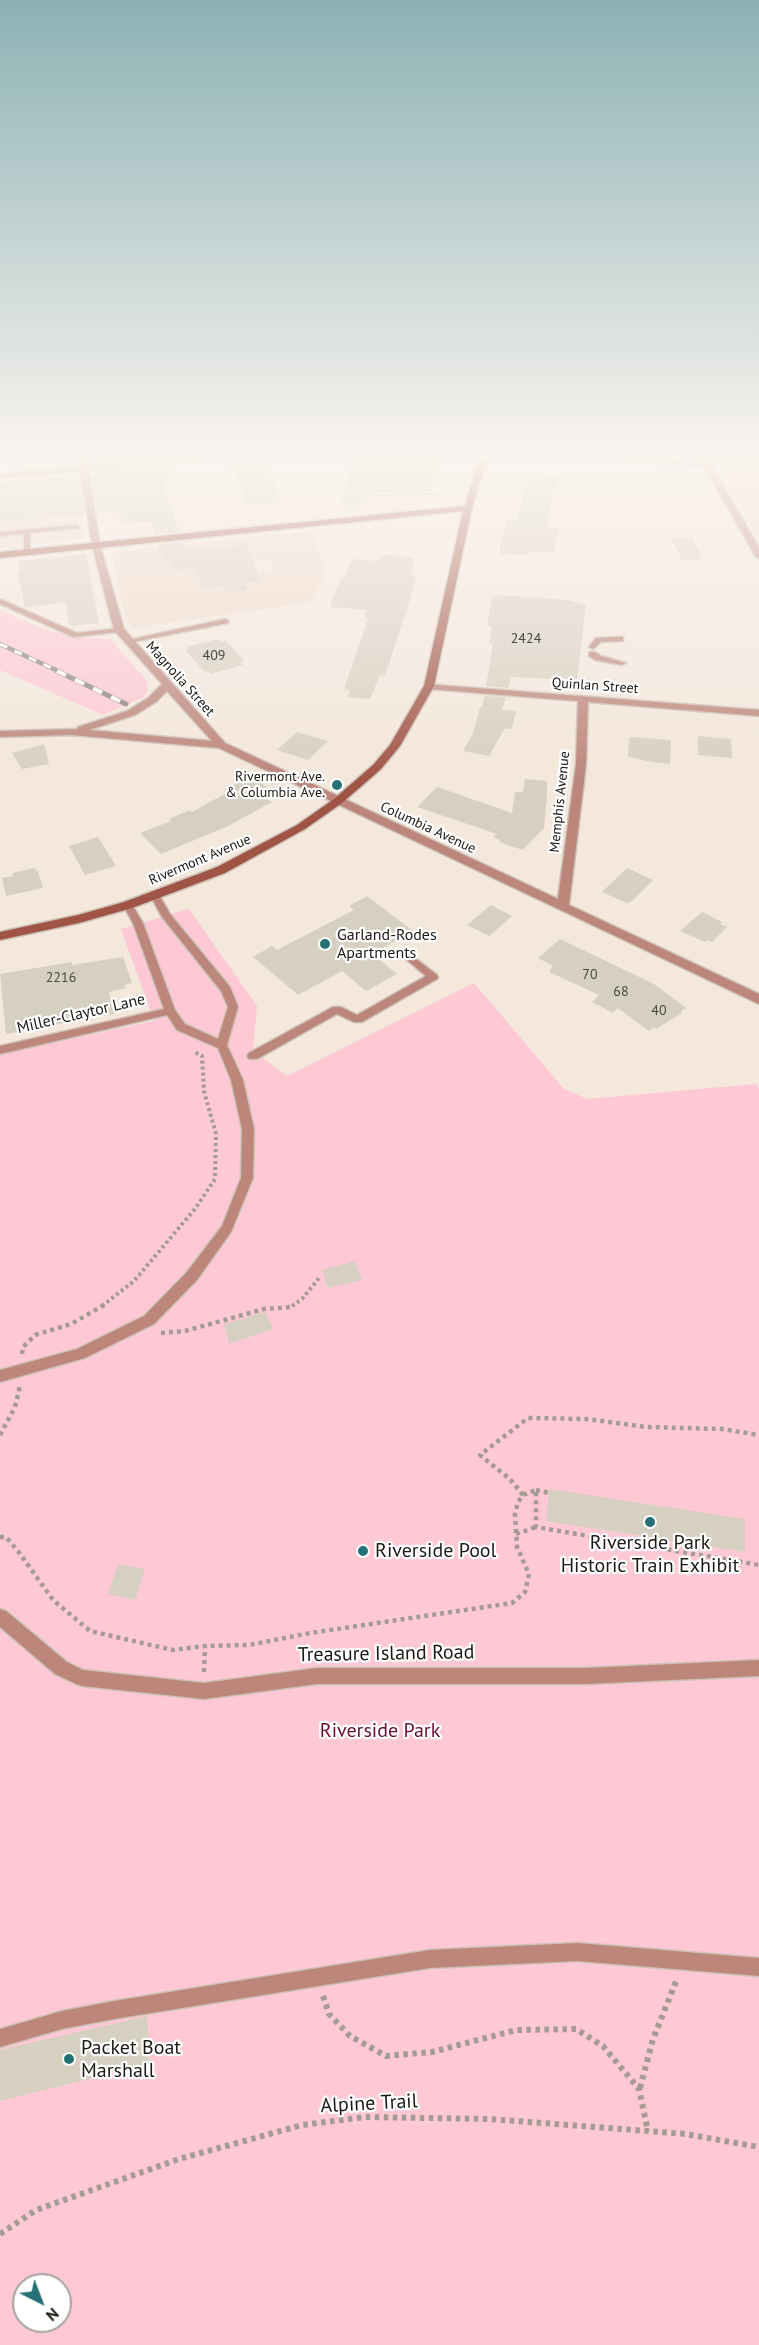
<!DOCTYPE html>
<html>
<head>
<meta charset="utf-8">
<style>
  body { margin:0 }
  #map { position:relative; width:759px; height:2345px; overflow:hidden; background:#f4e7dc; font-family:"PT Sans",sans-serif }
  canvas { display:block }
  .north { position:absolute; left:12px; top:2273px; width:60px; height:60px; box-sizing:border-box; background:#fff; border:2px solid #a4a3a1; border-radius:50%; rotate:138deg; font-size:16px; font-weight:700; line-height:24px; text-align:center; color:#1c1814 }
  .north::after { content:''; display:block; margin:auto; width:21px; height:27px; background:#257075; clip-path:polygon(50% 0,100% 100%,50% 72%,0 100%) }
</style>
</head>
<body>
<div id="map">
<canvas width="759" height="2345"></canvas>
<div class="north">N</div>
</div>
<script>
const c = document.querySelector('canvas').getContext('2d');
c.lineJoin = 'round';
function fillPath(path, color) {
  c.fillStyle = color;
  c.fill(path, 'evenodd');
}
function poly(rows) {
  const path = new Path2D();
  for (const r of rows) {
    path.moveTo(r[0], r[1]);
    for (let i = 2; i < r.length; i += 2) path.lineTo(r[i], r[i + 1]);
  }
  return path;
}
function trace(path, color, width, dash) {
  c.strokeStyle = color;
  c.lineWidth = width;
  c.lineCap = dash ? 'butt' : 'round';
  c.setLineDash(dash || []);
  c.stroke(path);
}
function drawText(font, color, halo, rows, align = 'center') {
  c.font = font + ' "PT Sans",sans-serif';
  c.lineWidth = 4.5;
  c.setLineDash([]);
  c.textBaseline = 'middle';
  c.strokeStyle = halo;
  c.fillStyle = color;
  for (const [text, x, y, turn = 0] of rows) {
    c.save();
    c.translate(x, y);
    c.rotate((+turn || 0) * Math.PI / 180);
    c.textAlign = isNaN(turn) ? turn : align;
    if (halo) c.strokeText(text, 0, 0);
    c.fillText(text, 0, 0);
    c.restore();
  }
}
const built = poly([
  [711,455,759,455,759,540],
  [75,474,85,535,84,538,0,548,0,481],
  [310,531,326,567,313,602,133,628,124,612,112,552],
  [246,544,253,562,271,560,275,569,257,572,261,581,245,583,247,590,226,592,224,586,196,569,174,570,172,562,163,563,160,551]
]);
const green = poly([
  [0,610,46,630,88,638,110,639,147,681,148,690,144,697,103,715,0,670],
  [189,909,257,1006,253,1051,287,1076,474,983,564,1089,587,1099,756,1084,759,1089,759,2345,0,2345,0,1054,154,1021,121,929],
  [24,2285,60,2285,60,2321,24,2321]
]);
const building = poly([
  [96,455,174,455,174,456,98,463],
  [355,455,439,455,436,476,432,477,430,491,365,493,359,506,341,505],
  [264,462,282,502,247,505,231,466],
  [174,464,175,481,163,483,179,532,155,534,151,521,122,524,119,512,97,512,91,475,100,474,100,471],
  [535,473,558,476,557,478,561,479,552,494,547,528,559,528,554,553,528,551,528,555,500,554,500,545,508,520,518,520,522,497],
  [78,476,85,514,0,522,0,484],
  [671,538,692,538,702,555,699,555,701,559,682,560],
  [182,542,184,548,197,547,198,549,246,544,261,582,245,583,247,590,226,592,224,586,202,588,196,569,174,570,172,562,163,563,158,544],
  [86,554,99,623,69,626,66,602,25,607,17,571,20,570,18,561],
  [383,554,414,558,411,576,416,576,413,590,385,676,380,675,370,699,347,697,350,691,344,689,368,619,365,618,367,610,330,607,341,578,344,577,352,559,378,561],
  [498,595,568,600,586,605,577,680,511,677,508,688,486,686,493,644,489,643,492,627,487,625,492,597],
  [218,639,221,642,225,640,245,661,240,662,243,665,211,674,208,671,205,672,186,651,189,650,186,647],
  [484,696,506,697,502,710,516,711,512,729,505,728,489,756,463,751,473,733,480,707,482,707],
  [297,732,304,734,328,741,308,760,277,750],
  [698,736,731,739,732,758,698,755],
  [635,737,671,740,670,764,646,761,628,756,629,738],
  [44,744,49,764,22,769,12,753],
  [253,778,277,793,267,799,272,802,228,826,161,854,140,833,171,821,169,819,190,810,192,812,228,792,225,790,245,779,248,781],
  [525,779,547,781,547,795,544,828,523,850,499,842,501,841,493,837,497,834,417,807,437,787,512,813,515,792,523,792],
  [98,837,116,866,85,875,69,846],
  [35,868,36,871,38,871,43,888,6,896,2,878,13,876,12,873],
  [627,868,653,880,632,901,627,903,602,892],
  [367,896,413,931,372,954,397,974,366,991,342,971,298,995,253,957,272,946,277,950,354,910,349,906],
  [491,905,512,916,489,936,467,925],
  [702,912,722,922,720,924,727,927,712,942,707,940,705,942,680,931],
  [560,939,654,984,686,1008,681,1011,682,1013,656,1029,654,1027,649,1031,618,1008,613,1013,592,1002,599,995,549,972,553,966,538,958],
  [123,957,132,983,124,985,126,988,109,992,114,1014,6,1034,0,974,72,962,72,965],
  [355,1261,362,1280,328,1288,322,1270],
  [265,1312,273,1329,229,1344,224,1324],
  [549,1489,745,1519,745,1552,546,1521],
  [118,1564,145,1569,135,1600,108,1594],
  [147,2016,150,2064,0,2101,0,2050]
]);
const pathFar3 = poly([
  [364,496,454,493]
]);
const pathFar2 = poly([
  [102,1306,134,1281,195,1209,215,1179,216,1134,204,1091,202,1056,193,1051],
  [292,1306,302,1299,320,1277]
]);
const pathFar1 = poly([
  [161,1333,185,1331,264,1309,291,1307,294,1305],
  [22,1354,23,1347,35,1335,71,1324,104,1305],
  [0,1435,15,1407,20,1386],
  [536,1490,549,1493],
  [523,1495,510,1479,480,1455,528,1418,587,1419,646,1427,722,1429,759,1435],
  [516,1534,536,1527],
  [0,1537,6,1537,18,1551,53,1600,90,1631,173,1650,205,1646,249,1645,310,1633,512,1603,525,1592,529,1574,517,1547,515,1514,518,1502,523,1495,536,1490,536,1527,759,1565],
  [204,1672,205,1646]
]);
const path = poly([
  [323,1996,329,2014,350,2036,386,2056,432,2052,516,2030,576,2029,603,2046,639,2089,648,2131],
  [640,2088,653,2039,677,1979],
  [0,2234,36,2210,179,2159,302,2125,365,2117,489,2119,648,2131,685,2134,759,2147]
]);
const lane = poly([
  [589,455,613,455,708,463,711,465,708,467,592,457,589,455],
  [77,525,79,526,79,528,30,533,30,552,27,554,24,552,24,534,0,536,0,532,77,525],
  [0,599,77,633,119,628,123,630,119,632,73,637,0,604,0,599],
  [225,619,229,621,228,623,128,643,124,641,225,619],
  [620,637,623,637,623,641,601,642,593,649,589,647,596,638,620,637],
  [589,652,595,652,601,656,626,663,622,665,595,660,589,656,589,652],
  [155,892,158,893,170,914,230,987,238,1007,227,1045,243,1080,254,1129,253,1178,231,1232,197,1280,154,1324,85,1358,0,1382,0,1370,77,1349,144,1316,187,1272,222,1226,241,1178,242,1129,231,1080,218,1048,177,1030,167,1015,0,1054,0,1046,164,1009,133,923,123,905,128,902,131,903,143,923,175,1010,185,1024,218,1039,228,1007,221,991,162,917,150,895,155,892],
  [411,955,437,975,438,977,437,979,362,1022,354,1022,337,1014,257,1059,249,1059,247,1056,249,1053,333,1007,341,1007,357,1015,426,976,407,960,406,958,411,955],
  [0,1609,6,1611,67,1662,83,1670,204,1683,317,1668,586,1668,759,1660,759,1676,586,1684,317,1684,204,1699,82,1686,76,1684,55,1674,0,1627,0,1609],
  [577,1943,759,1958,759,1976,577,1961,430,1968,114,2019,62,2029,0,2047,0,2029,62,2011,114,2001,430,1950,577,1943]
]);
const street = poly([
  [77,455,85,455,87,466,205,455,234,455,230,457,88,470,100,545,124,629,225,743,558,899,576,764,578,701,429,689,424,686,425,684,759,710,759,716,588,702,586,764,569,905,759,994,759,1004,219,748,72,735,0,737,0,731,77,729,78,727,127,711,148,698,162,684,114,630,92,545,80,471,0,478,0,474,79,466,77,455],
  [167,691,212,741,89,730,135,715,156,702,167,691],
  [698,455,706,455,759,548,759,559,755,556,698,455]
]);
const secondary = poly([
  [484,455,492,455,484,469,472,508,434,686,400,746,381,769,342,803,305,829,225,873,132,908,79,923,0,940,0,932,78,915,124,902,217,867,297,825,334,799,373,765,390,745,424,686,463,511,0,558,0,552,465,506,476,469,484,455]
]);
const railFar1 = poly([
  [0,644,60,672]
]);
const rail = poly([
  [57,671,126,704]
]);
const markers = [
  [337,785,6,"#257075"],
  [325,944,6,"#257075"],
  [650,1522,6,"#257075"],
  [363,1551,6,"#257075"],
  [69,2059,6,"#257075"]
];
const numberNames = [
  ["2424",526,639],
  ["409",214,656],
  ["70",590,975],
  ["2216",61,978],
  ["68",621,992],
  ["40",659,1011]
];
const farStreetnames = [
  ["Magnolia Street",180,679,48],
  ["Quinlan Street",595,686,4],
  ["Memphis Avenue",560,802,-84],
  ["Columbia Avenue",428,828,25],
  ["Rivermont Avenue",200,860,-23]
];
const farPoinames = [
  ["Rivermont Ave.",325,777],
  ["& Columbia Ave.",325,793]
];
const poiNames = [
  ["Garland-Rodes",337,935],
  ["Apartments",337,953]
];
const streetNames = [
  ["Miller-Claytor Lane",81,1014,-13]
];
const nearPoinames = [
  ["Riverside Park",650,1543,"center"],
  ["Historic Train Exhibit",650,1566,"center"],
  ["Riverside Pool",375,1551],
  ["Packet Boat",81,2048],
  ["Marshall",81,2071]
];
const nearStreetnames = [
  ["Treasure Island Road",386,1654,-1],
  ["Alpine Trail",369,2104,-3]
];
const nearParknames = [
  ["Riverside Park",380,1731]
];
fillPath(built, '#efdacb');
fillPath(green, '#fec8d4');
fillPath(building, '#d6d0c2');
trace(lane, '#cdc2b8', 3);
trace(street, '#cdc2b8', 3);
trace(secondary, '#cdc2b8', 3);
trace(pathFar3, '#a59b93', 2, [1.5, 1.5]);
trace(pathFar2, '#a59b93', 4, [3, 3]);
trace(pathFar1, '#a59b93', 4.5, [4, 4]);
trace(path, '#a59b93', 6, [4.5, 4.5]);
fillPath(lane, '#bc867b');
fillPath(street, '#bc867b');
fillPath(secondary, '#a05446');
trace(railFar1, '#8d847c', 4.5);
trace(rail, '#8d847c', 5);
trace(railFar1, '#fff', 3, [8]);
trace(rail, '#fff', 4, [10]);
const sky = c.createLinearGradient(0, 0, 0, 783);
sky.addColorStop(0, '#8bb1b4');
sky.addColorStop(0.58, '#faf4ef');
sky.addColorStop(1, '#faf4ef00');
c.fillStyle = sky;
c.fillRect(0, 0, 759, 783);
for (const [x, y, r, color] of markers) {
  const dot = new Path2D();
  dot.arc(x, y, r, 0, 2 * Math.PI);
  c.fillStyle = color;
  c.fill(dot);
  trace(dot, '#fff', 2);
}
drawText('14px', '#4a4640', null, numberNames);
drawText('14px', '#1c1814', '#fff', farStreetnames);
drawText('14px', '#1c1814', '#fff', farPoinames, 'right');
drawText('16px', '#1c1814', '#fff', poiNames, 'left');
drawText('16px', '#1c1814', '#fff', streetNames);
drawText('20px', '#1c1814', '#fff', nearPoinames, 'left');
drawText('20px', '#1c1814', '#fff', nearStreetnames);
drawText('20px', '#670d32', '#fff', nearParknames);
</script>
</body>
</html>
